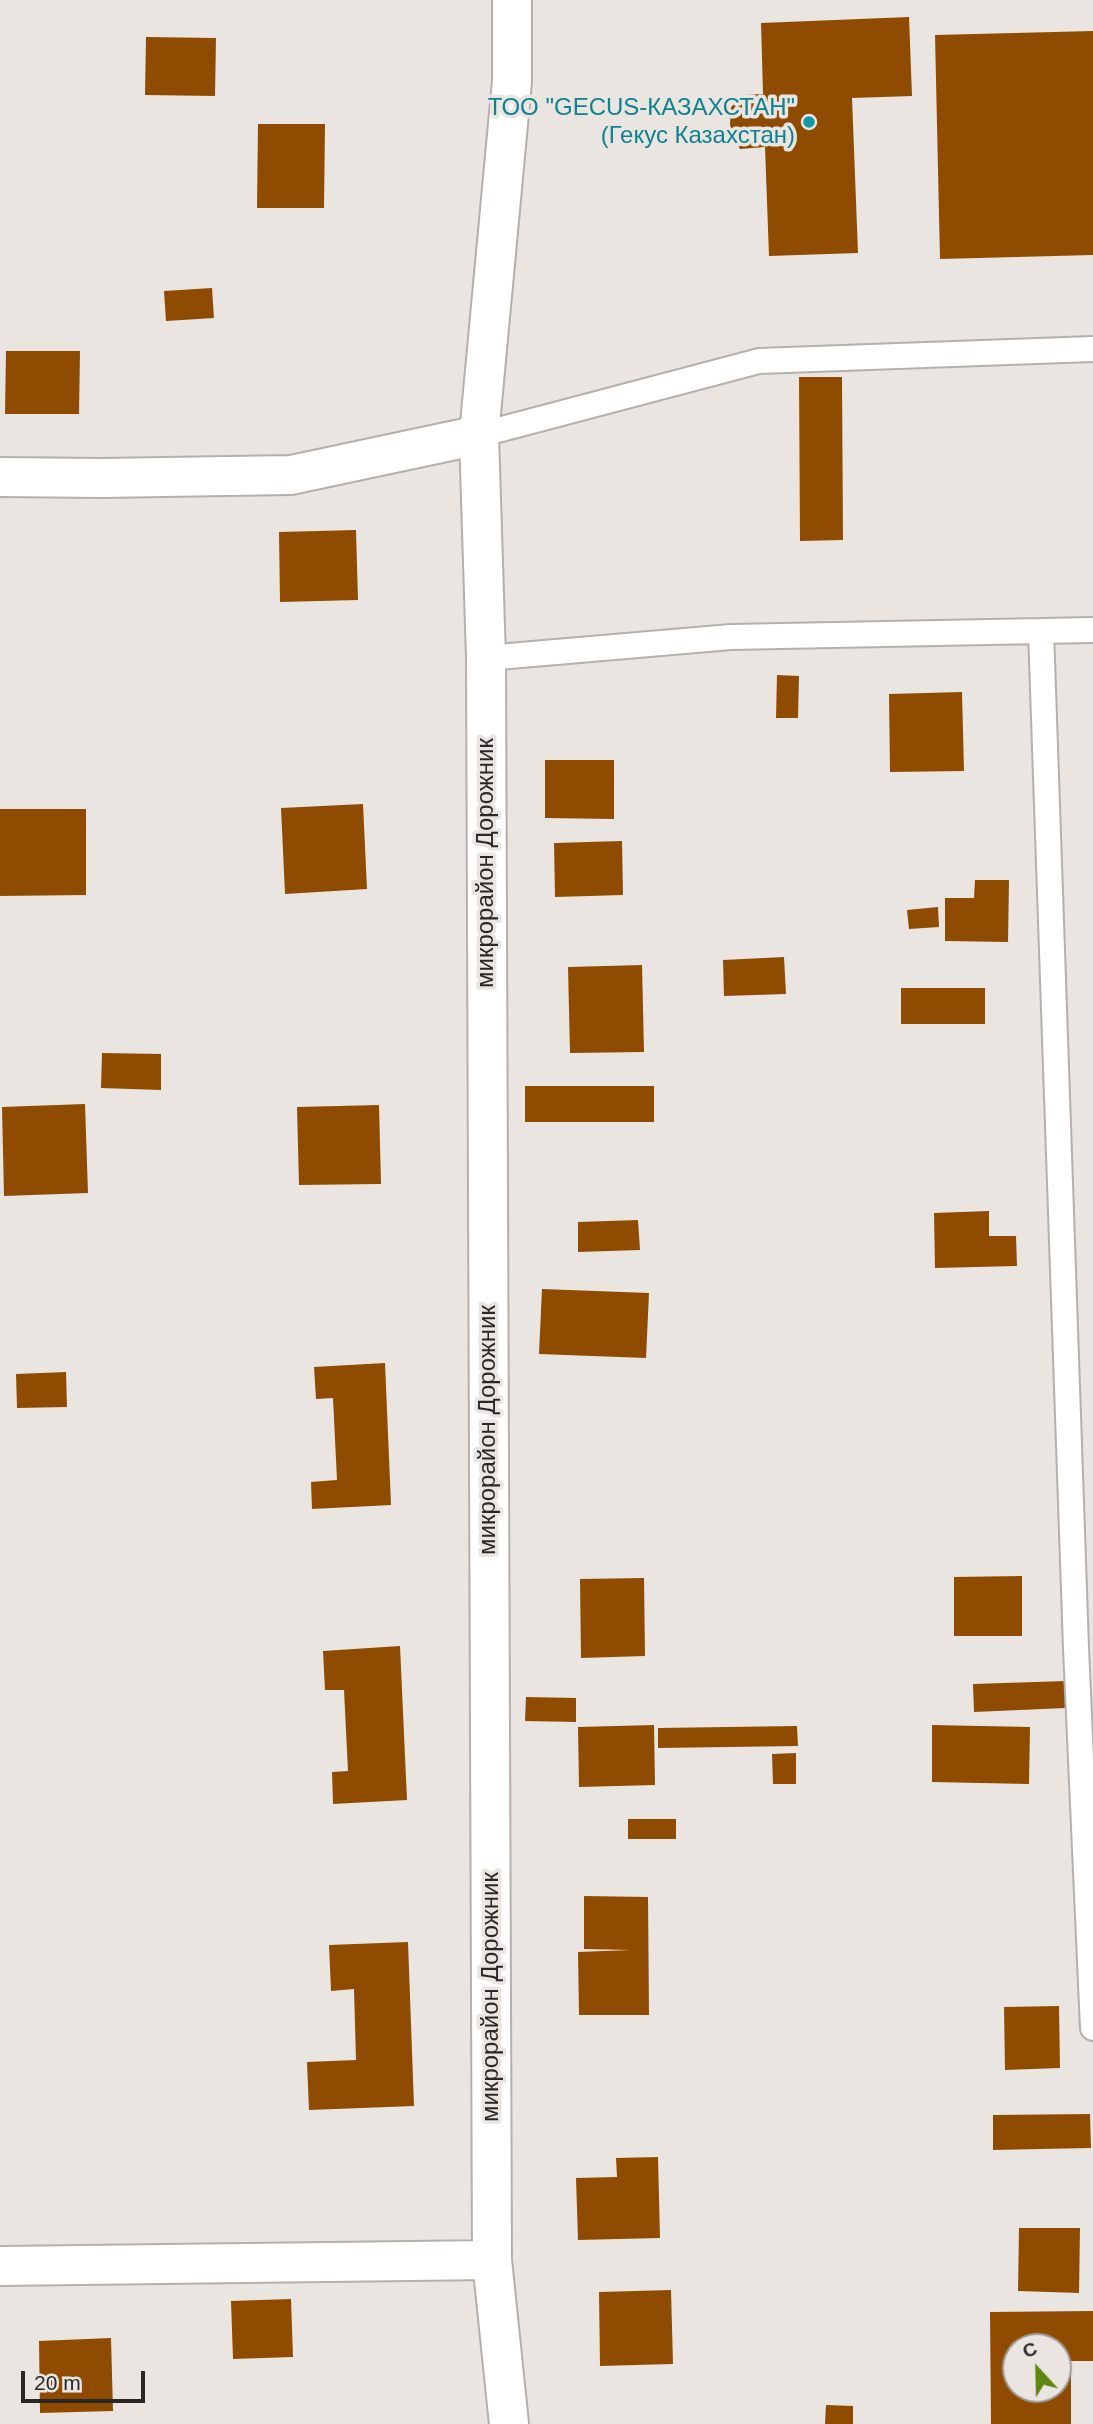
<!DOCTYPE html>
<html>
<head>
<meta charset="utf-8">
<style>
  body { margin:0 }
  #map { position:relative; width:1093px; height:2424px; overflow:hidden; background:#eae5e1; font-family:Helvetica,sans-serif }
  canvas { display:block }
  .north { position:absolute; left:1002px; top:2333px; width:70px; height:70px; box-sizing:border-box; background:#eae5e1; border:2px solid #9d9997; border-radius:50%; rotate:338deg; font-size:19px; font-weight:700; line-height:28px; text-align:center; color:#2a2827 }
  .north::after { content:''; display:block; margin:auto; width:24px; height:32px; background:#5d8712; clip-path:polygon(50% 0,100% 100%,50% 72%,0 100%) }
  .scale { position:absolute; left:21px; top:2371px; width:124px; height:32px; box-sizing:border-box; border:4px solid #2a2827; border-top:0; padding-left:9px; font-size:21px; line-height:24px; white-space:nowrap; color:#2a2827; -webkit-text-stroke:5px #eae5e1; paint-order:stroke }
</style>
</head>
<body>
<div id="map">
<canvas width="1093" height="2424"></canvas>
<div class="north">С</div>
<div class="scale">20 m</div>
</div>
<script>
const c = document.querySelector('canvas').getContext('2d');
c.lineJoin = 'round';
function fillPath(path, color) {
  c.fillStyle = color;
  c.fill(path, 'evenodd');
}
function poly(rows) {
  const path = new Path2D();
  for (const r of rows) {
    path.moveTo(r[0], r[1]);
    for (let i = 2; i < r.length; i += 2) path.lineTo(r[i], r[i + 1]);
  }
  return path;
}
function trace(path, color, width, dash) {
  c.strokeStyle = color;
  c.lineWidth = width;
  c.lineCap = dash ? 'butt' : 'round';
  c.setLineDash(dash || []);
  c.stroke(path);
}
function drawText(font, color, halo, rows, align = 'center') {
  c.font = font + ' Helvetica,sans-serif';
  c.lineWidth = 7;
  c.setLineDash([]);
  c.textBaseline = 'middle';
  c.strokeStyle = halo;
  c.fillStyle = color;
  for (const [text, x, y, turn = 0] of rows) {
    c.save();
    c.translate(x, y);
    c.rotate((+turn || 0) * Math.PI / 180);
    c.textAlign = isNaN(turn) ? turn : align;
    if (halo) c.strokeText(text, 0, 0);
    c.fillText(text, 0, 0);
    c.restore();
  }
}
const building = poly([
  [909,17,912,96,852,98,858,253,769,256,765,147,740,149,735,140,730,125,731,107,744,95,763,94,761,23],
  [1093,31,1093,255,940,259,935,35],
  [146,37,216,38,215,96,145,95],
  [258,124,325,124,324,208,257,208],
  [212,288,214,318,166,321,164,291],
  [6,351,80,351,79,414,5,414],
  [799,377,842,377,843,540,800,541],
  [356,530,358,600,280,602,279,532],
  [777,675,799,676,798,718,776,718],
  [962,692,964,771,890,772,889,694],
  [545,760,614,760,614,819,545,818],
  [363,804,367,889,285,894,281,808],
  [0,809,86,809,86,895,0,896],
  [622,841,623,895,555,897,554,843],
  [975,880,1009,880,1008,942,945,941,945,898,974,898],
  [938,907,939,927,909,929,907,910],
  [784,957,786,994,724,996,723,960],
  [642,965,644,1052,570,1053,568,967],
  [901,988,985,988,985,1024,901,1024],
  [102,1053,161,1054,161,1090,101,1088],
  [525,1086,654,1086,654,1122,525,1122],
  [85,1104,88,1193,4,1196,2,1107],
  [379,1105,381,1184,299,1185,297,1107],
  [989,1211,989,1236,1016,1236,1017,1266,935,1268,934,1213],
  [638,1220,640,1250,578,1252,578,1222],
  [542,1289,649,1293,646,1358,539,1354],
  [385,1363,391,1505,312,1509,311,1482,337,1480,333,1398,316,1399,314,1367],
  [66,1372,67,1407,17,1408,16,1374],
  [1022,1576,1022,1636,954,1636,954,1577],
  [644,1578,645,1656,581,1658,580,1579],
  [400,1646,407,1800,333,1804,332,1772,348,1771,344,1690,325,1690,323,1651],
  [1066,1681,1066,1708,974,1712,973,1684],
  [526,1697,576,1698,576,1722,525,1721],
  [654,1725,655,1785,579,1787,578,1727],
  [932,1725,1030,1727,1029,1784,932,1782],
  [797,1726,798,1746,658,1748,658,1728],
  [796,1753,796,1784,773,1784,772,1754],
  [628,1819,676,1819,676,1839,628,1839],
  [584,1896,648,1897,649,2015,579,2015,578,1952,631,1950,584,1949],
  [408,1942,414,2106,309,2110,307,2062,356,2060,354,1989,331,1991,329,1945],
  [1059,2006,1060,2068,1005,2070,1004,2007],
  [1090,2114,1091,2148,993,2150,993,2115],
  [658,2157,660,2238,578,2240,576,2178,617,2177,616,2158],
  [1019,2228,1080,2228,1079,2293,1018,2291],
  [671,2290,673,2364,600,2366,599,2292],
  [291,2299,293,2357,233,2359,231,2301],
  [1093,2311,1093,2361,1071,2361,1071,2424,991,2424,990,2312],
  [1016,2347,1058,2347,1058,2389,1016,2389],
  [111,2338,113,2411,40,2413,39,2341],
  [826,2405,853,2406,853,2424,825,2424]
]);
const service = poly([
  [479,435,759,361,1093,349],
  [1041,631,1076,1648,1093,2028],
  [486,658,731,637,1093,630]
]);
const minor = poly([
  [0,477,102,478,291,475,479,435],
  [0,2266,492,2260],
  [509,2424,492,2260,486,658,479,435,512,81,512,0]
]);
const markers = [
  [809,122,7,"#0f9aa8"]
];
const cultureNames = [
  ["ТОО \"GECUS-КАЗАХСТАН\"",795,108],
  ["(Гекус Казахстан)",795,136]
];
const streetNames = [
  ["микрорайон Дорожник",486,863,-90],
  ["микрорайон Дорожник",488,1430,-90],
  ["микрорайон Дорожник",491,1997,-90]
];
fillPath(building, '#8f4c00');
trace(service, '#b5b0ac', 28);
trace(minor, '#b5b0ac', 42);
trace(service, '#fff', 24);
trace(minor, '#fff', 38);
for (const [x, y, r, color] of markers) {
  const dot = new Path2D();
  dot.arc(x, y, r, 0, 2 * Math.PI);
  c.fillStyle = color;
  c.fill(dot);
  trace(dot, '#eae5e1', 2.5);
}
drawText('24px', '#0d838f', '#eae5e1', cultureNames, 'right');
drawText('24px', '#2a2827', '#eae5e1', streetNames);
</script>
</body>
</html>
